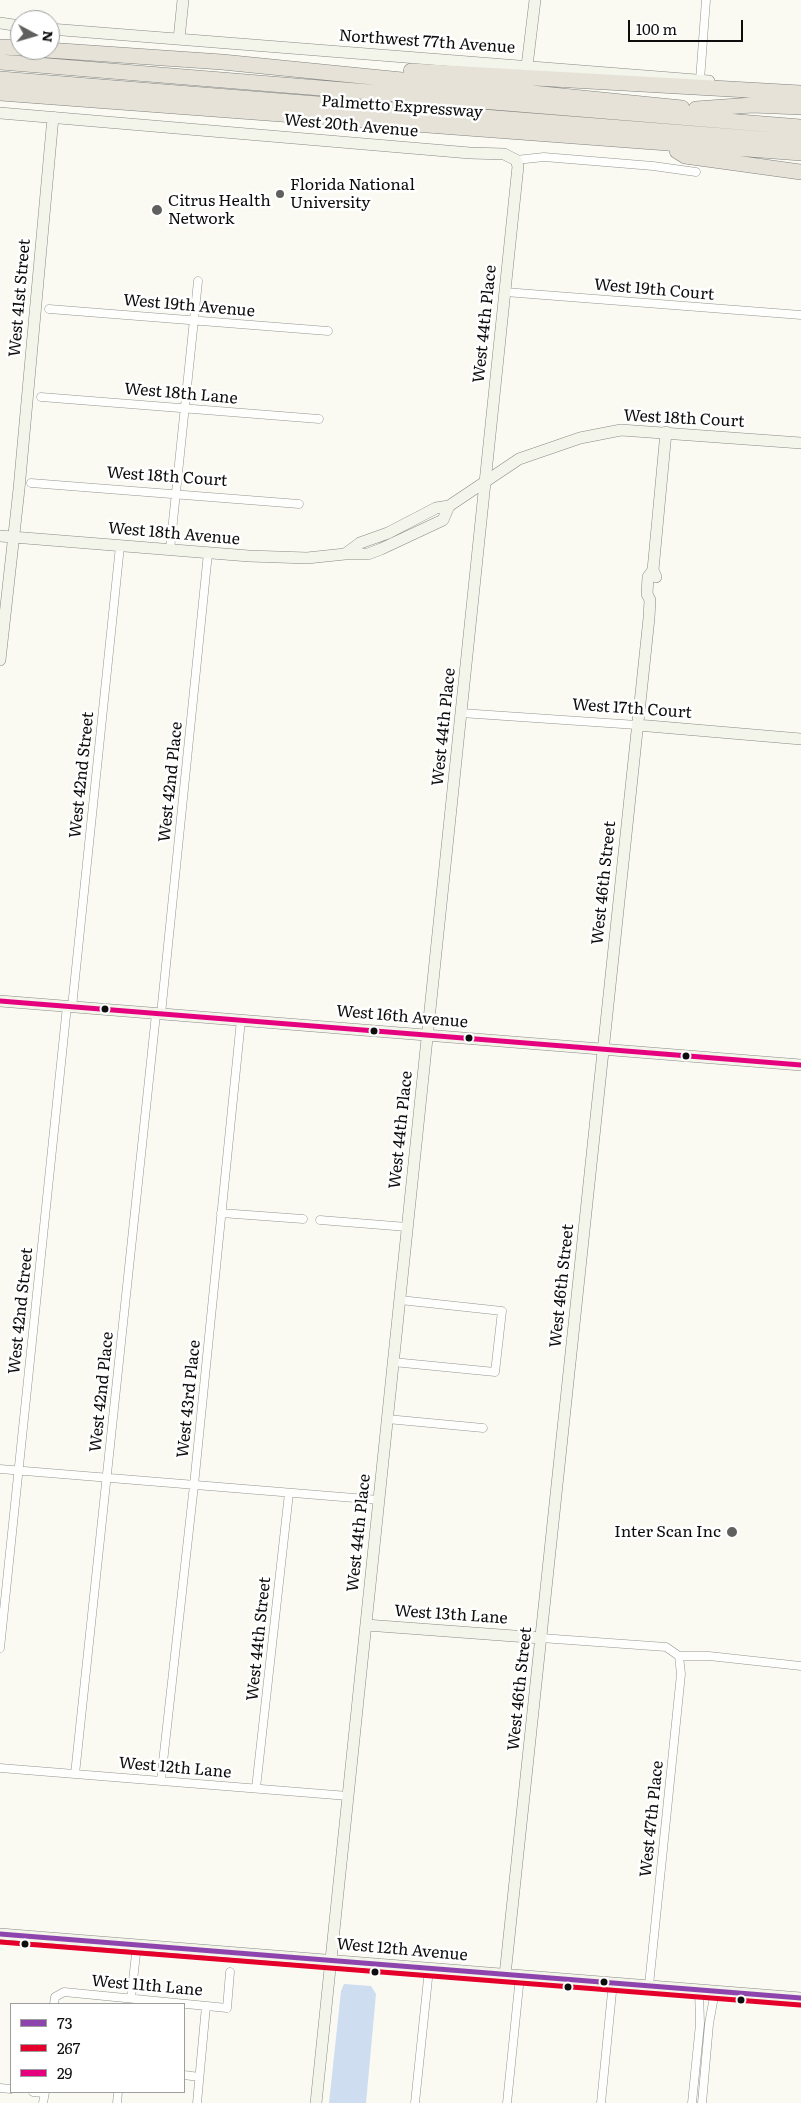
<!DOCTYPE html>
<html>
<head>
<meta charset="utf-8">
<style>
  body { margin:0 }
  #map { position:relative; width:801px; height:2103px; overflow:hidden; background:#fafaf3; font-family:Literata,serif }
  canvas { display:block }
  .legend { position:absolute; left:10px; top:2003px; width:175px; height:90px; box-sizing:border-box; background:#fff; border:1px solid #9e9e9e; margin:0; padding:6px 9px; list-style:none; font-size:15px; color:#0d0d0d }
  .legend li { display:flex; align-items:center; gap:10px; height:25px }
  .legend b { width:25px; border:1px solid #9e9e9e }
  .north { position:absolute; left:10px; top:10px; width:50px; height:50px; box-sizing:border-box; background:#fff; border:1px solid #9e9e9e; border-radius:50%; rotate:96deg; font-size:14px; font-weight:700; line-height:20px; text-align:center; color:#0d0d0d }
  .north::after { content:''; display:block; margin:auto; width:18px; height:22px; background:#60605e; clip-path:polygon(50% 0,100% 100%,50% 72%,0 100%) }
  .scale { position:absolute; left:628px; top:20px; width:115px; height:22px; box-sizing:border-box; border:2px solid #0d0d0d; border-top:0; padding-left:6px; font-size:15px; line-height:18px; white-space:nowrap; color:#0d0d0d; -webkit-text-stroke:4px #fff; paint-order:stroke }
</style>
</head>
<body>
<div id="map">
<canvas width="801" height="2103"></canvas>
<ul class="legend">
<li><b style="height:6px;background:#8e44ad"></b>73</li>
<li><b style="height:6px;background:#e4002b"></b>267</li>
<li><b style="height:6px;background:#e5007d"></b>29</li>
</ul>
<div class="north">N</div>
<div class="scale">100 m</div>
</div>
<script>
const c = document.querySelector('canvas').getContext('2d');
c.lineJoin = 'round';
function fillPath(path, color) {
  c.fillStyle = color;
  c.fill(path, 'evenodd');
}
function poly(rows) {
  const path = new Path2D();
  for (const r of rows) {
    path.moveTo(r[0], r[1]);
    for (let i = 2; i < r.length; i += 2) path.lineTo(r[i], r[i + 1]);
  }
  return path;
}
function trace(path, color, width, dash) {
  c.strokeStyle = color;
  c.lineWidth = width;
  c.lineCap = dash ? 'butt' : 'round';
  c.setLineDash(dash || []);
  c.stroke(path);
}
function drawText(font, color, halo, rows, align = 'center') {
  c.font = font + ' Literata,serif';
  c.lineWidth = 5;
  c.setLineDash([]);
  c.textBaseline = 'middle';
  c.strokeStyle = halo;
  c.fillStyle = color;
  for (const [text, x, y, turn = 0] of rows) {
    c.save();
    c.translate(x, y);
    c.rotate((+turn || 0) * Math.PI / 180);
    c.textAlign = isNaN(turn) ? turn : align;
    if (halo) c.strokeText(text, 0, 0);
    c.fillText(text, 0, 0);
    c.restore();
  }
}
const water = poly([
  [344,1984,371,1986,376,1994,366,2103,329,2103,341,1991]
]);
const street = poly([
  [700,80,706,0],
  [516,160,544,157,653,166,696,172],
  [505,292,801,315],
  [49,309,328,331],
  [41,397,319,419],
  [31,483,299,504],
  [170,550,198,281],
  [461,713,637,725],
  [72,1007,120,546],
  [161,1014,208,553],
  [221,1213,303,1219],
  [320,1220,407,1227],
  [393,1362,495,1372,502,1311,400,1300],
  [387,1419,483,1428],
  [0,1469,379,1500],
  [541,1638,666,1647,679,1656,709,1656,801,1666],
  [0,1648,67,1006],
  [0,1768,348,1796],
  [75,1774,156,1014],
  [161,1780,194,1485,241,1020],
  [256,1788,289,1493],
  [649,1985,681,1674,679,1656],
  [131,1998,137,1945],
  [54,2004,55,1997,64,1992,227,2008,230,1972],
  [184,2075,199,2077],
  [0,2088,11,2089],
  [33,2092,44,2093],
  [43,2103,45,2092],
  [117,2103,118,2092],
  [197,2103,206,2006],
  [415,2103,429,1969],
  [507,2103,520,1976],
  [601,2103,613,1982],
  [692,2103,700,2024,699,1989],
  [702,2103,709,2024,715,1991]
]);
const secondary = poly([
  [0,23,20,26],
  [50,29,709,81],
  [179,39,183,0],
  [527,66,535,0],
  [0,113,470,153,504,154,516,160,518,166,316,2103],
  [0,536,249,556,307,558,345,554,368,554,381,549,443,520,449,506],
  [345,554,360,543,388,533,436,508,449,506,519,459,580,438,621,430,801,443],
  [656,577,653,570,666,432],
  [0,660,19,489,53,117],
  [637,725,801,739],
  [0,1001,801,1065],
  [366,1625,541,1638],
  [0,1934,801,1998],
  [505,1975,649,618,650,600,647,594,648,577,653,570]
]);
const highway = poly([
  [0,47,20,48],
  [47,50,222,62,682,108],
  [0,62,801,127],
  [411,71,801,93],
  [0,79,801,142],
  [0,93,801,153],
  [696,109,752,105,801,107],
  [677,151,685,156,801,172]
]);
const bus1 = poly([
  [0,1934,801,1998]
]);
const bus2 = poly([
  [0,1942,800,2005]
]);
const bus3 = poly([
  [0,1001,801,1065]
]);
const markers = [
  [280,194,5,"#60605e"],
  [157,210,6,"#60605e"],
  [105,1009,4.5,"#0d0d0d"],
  [374,1031,4.5,"#0d0d0d"],
  [469,1038,4.5,"#0d0d0d"],
  [686,1056,4.5,"#0d0d0d"],
  [732,1532,6,"#60605e"],
  [25,1944,4.5,"#0d0d0d"],
  [375,1972,4.5,"#0d0d0d"],
  [604,1982,4.5,"#0d0d0d"],
  [568,1987,4.5,"#0d0d0d"],
  [741,2000,4.5,"#0d0d0d"]
];
const streetNames = [
  ["Northwest 77th Avenue",427,42,4],
  ["Palmetto Expressway",402,107,4],
  ["West 20th Avenue",351,126,5],
  ["West 19th Court",654,290,5],
  ["West 41st Street",20,298,-85],
  ["West 19th Avenue",189,306,5],
  ["West 44th Place",485,324,-84],
  ["West 18th Lane",181,394,5],
  ["West 18th Court",684,419,3],
  ["West 18th Court",167,477,4],
  ["West 18th Avenue",174,534,5],
  ["West 17th Court",632,709,4],
  ["West 44th Place",444,727,-84],
  ["West 42nd Street",82,775,-84],
  ["West 42nd Place",171,782,-84],
  ["West 46th Street",604,883,-84],
  ["West 16th Avenue",402,1017,5],
  ["West 44th Place",401,1130,-84],
  ["West 46th Street",562,1286,-84],
  ["West 42nd Street",21,1311,-84],
  ["West 42nd Place",102,1392,-84],
  ["West 43rd Place",189,1399,-84],
  ["West 44th Place",359,1533,-84],
  ["West 13th Lane",451,1615,4],
  ["West 44th Street",259,1639,-84],
  ["West 46th Street",520,1689,-84],
  ["West 12th Lane",175,1768,5],
  ["West 47th Place",652,1819,-84],
  ["West 12th Avenue",402,1950,5],
  ["West 11th Lane",147,1986,5]
];
const poiNames = [
  ["Florida National",290,185],
  ["University",290,203],
  ["Citrus Health",168,201],
  ["Network",168,219],
  ["Inter Scan Inc",721,1532,"right"]
];
fillPath(water, '#ceddf0');
trace(street, '#949491', 9);
trace(secondary, '#8a8a87', 12);
trace(highway, '#81817e', 16);
trace(street, '#fefefd', 8);
trace(secondary, '#f3f4ea', 11);
trace(highway, '#e6e2d8', 15);
trace(bus1, '#8e44ad', 5);
trace(bus2, '#e4002b', 5);
trace(bus3, '#e5007d', 5);
for (const [x, y, r, color] of markers) {
  const dot = new Path2D();
  dot.arc(x, y, r, 0, 2 * Math.PI);
  c.fillStyle = color;
  c.fill(dot);
  trace(dot, '#fff', 2);
}
drawText('16px', '#0d0d0d', '#fff', streetNames);
drawText('16px', '#0d0d0d', '#fff', poiNames, 'left');
</script>
</body>
</html>
